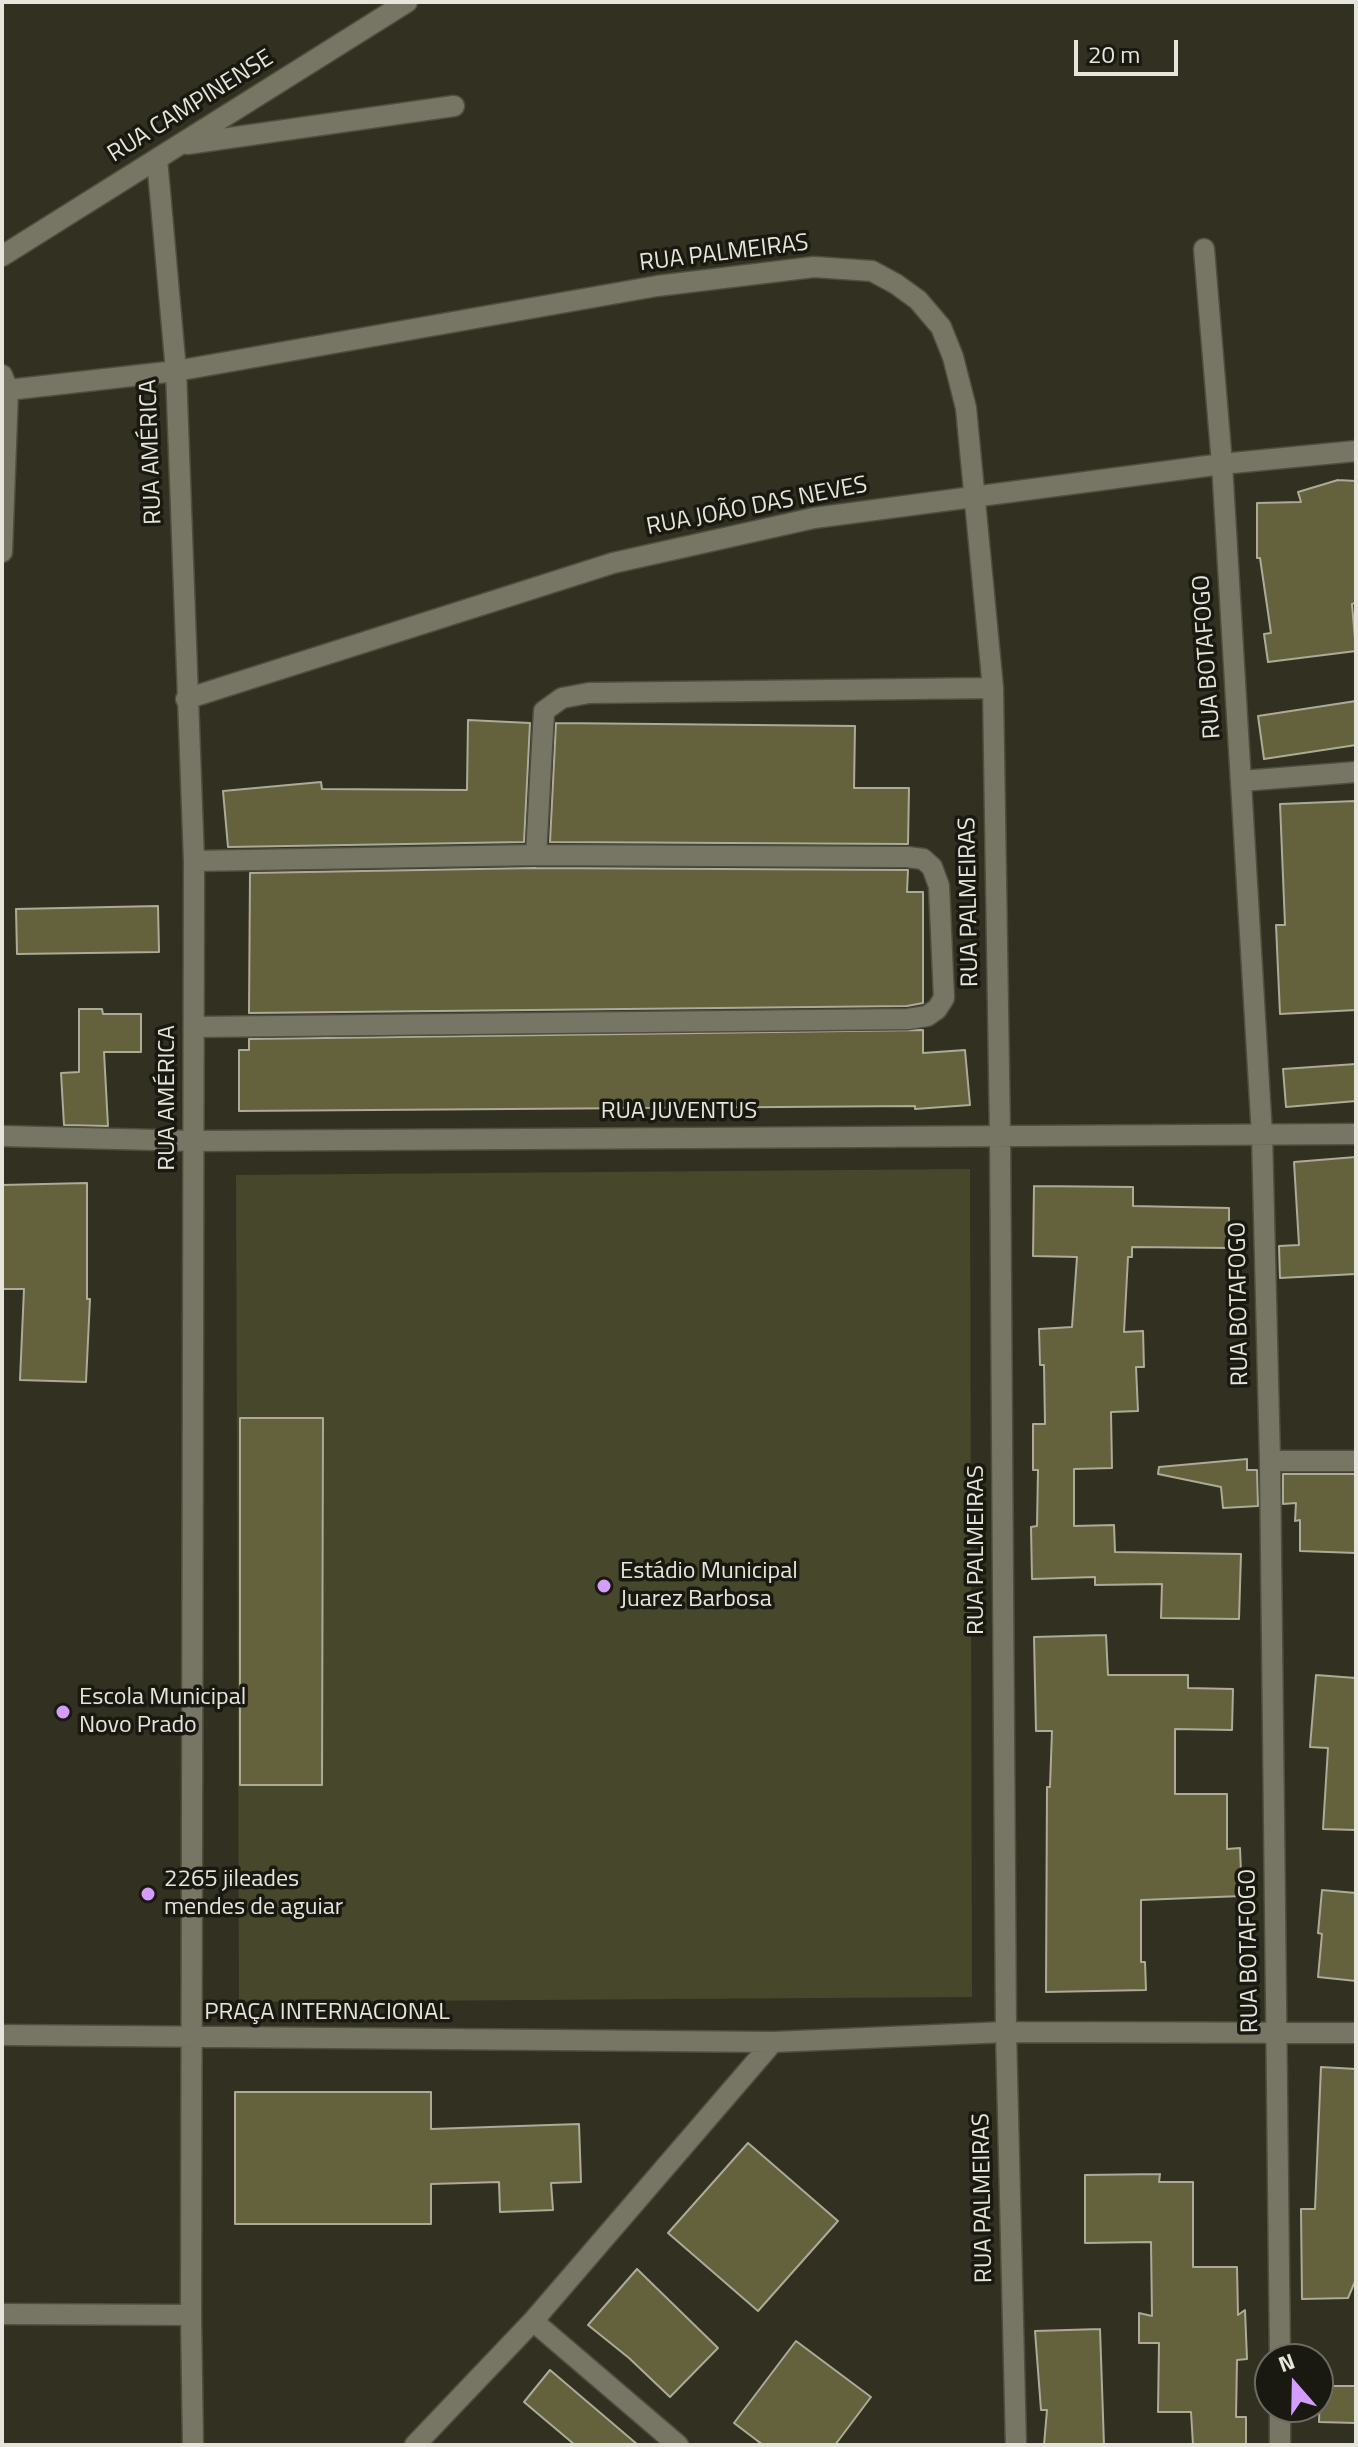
<!DOCTYPE html>
<html>
<head>
<meta charset="utf-8">
<style>
  body { margin:0 }
  #map { position:relative; width:1358px; height:2447px; overflow:hidden; background:#323121; font-family:"Titillium Web",sans-serif }
  canvas { display:block }
  .frame { position:absolute; inset:0; border:4px solid #e5e5db; pointer-events:none }
  .north { position:absolute; left:1254px; top:2343px; width:80px; height:80px; box-sizing:border-box; background:#191911; border:2px solid #6b6b62; border-radius:50%; rotate:340deg; font-size:22px; font-weight:700; line-height:32px; text-align:center; color:#e5e5db }
  .north::after { content:''; display:block; margin:auto; width:28px; height:36px; background:#d49cfc; clip-path:polygon(50% 0,100% 100%,50% 72%,0 100%) }
  .scale { position:absolute; left:1074px; top:40px; width:104px; height:36px; box-sizing:border-box; border:4px solid #e5e5db; border-top:0; padding-left:10px; font-size:24px; line-height:28px; white-space:nowrap; color:#e5e5db; -webkit-text-stroke:6px #191911; paint-order:stroke }
</style>
</head>
<body>
<div id="map">
<canvas width="1358" height="2447"></canvas>
<div class="frame"></div>
<div class="north">N</div>
<div class="scale">20 m</div>
</div>
<script>
const c = document.querySelector('canvas').getContext('2d');
c.lineJoin = 'round';
function fillPath(path, color) {
  c.fillStyle = color;
  c.fill(path, 'evenodd');
}
function poly(rows) {
  const path = new Path2D();
  for (const r of rows) {
    path.moveTo(r[0], r[1]);
    for (let i = 2; i < r.length; i += 2) path.lineTo(r[i], r[i + 1]);
  }
  return path;
}
function trace(path, color, width, dash) {
  c.strokeStyle = color;
  c.lineWidth = width;
  c.lineCap = dash ? 'butt' : 'round';
  c.setLineDash(dash || []);
  c.stroke(path);
}
function drawText(font, color, halo, rows, align = 'center') {
  c.font = font + ' "Titillium Web",sans-serif';
  c.lineWidth = 7;
  c.setLineDash([]);
  c.textBaseline = 'middle';
  c.strokeStyle = halo;
  c.fillStyle = color;
  for (const [text, x, y, turn = 0] of rows) {
    c.save();
    c.translate(x, y);
    c.rotate((+turn || 0) * Math.PI / 180);
    c.textAlign = isNaN(turn) ? turn : align;
    if (halo) c.strokeText(text, 0, 0);
    c.fillText(text, 0, 0);
    c.restore();
  }
}
const green = poly([
  [970,1169,972,1997,239,2002,236,1175]
]);
const building = poly([
  [1338,480,1356,481,1356,603,1352,604,1356,651,1268,662,1264,634,1271,633,1260,558,1257,558,1257,503,1301,502,1298,492,1338,480],
  [1356,701,1356,745,1264,759,1258,716,1356,701],
  [468,720,530,723,524,842,228,847,223,791,321,782,322,789,467,790,468,720],
  [556,723,855,726,854,788,909,788,908,844,550,842,556,723],
  [1356,801,1356,1010,1280,1014,1276,925,1285,925,1280,804,1356,801],
  [536,868,908,870,907,892,923,892,923,1003,907,1006,249,1013,250,873,536,868],
  [158,906,159,952,17,954,16,909,158,906],
  [79,1009,102,1009,103,1014,141,1014,141,1052,104,1052,108,1126,64,1125,61,1073,79,1072,79,1009],
  [923,1030,923,1053,965,1050,970,1105,915,1109,915,1106,239,1111,239,1050,249,1050,249,1039,923,1030],
  [1356,1064,1356,1101,1286,1107,1283,1069,1356,1064],
  [1356,1157,1356,1274,1280,1278,1279,1246,1299,1245,1294,1162,1356,1157],
  [87,1183,87,1299,90,1299,86,1382,20,1380,24,1289,2,1289,2,1185,87,1183],
  [1034,1186,1133,1187,1133,1206,1229,1208,1229,1248,1132,1247,1132,1257,1128,1257,1124,1332,1143,1331,1144,1367,1136,1367,1138,1411,1111,1412,1112,1468,1074,1469,1074,1526,1114,1525,1115,1552,1241,1554,1239,1619,1161,1618,1162,1584,1095,1585,1095,1577,1032,1579,1031,1527,1037,1526,1038,1470,1033,1470,1033,1424,1045,1424,1044,1365,1040,1365,1039,1329,1072,1327,1077,1257,1033,1256,1034,1186],
  [240,1418,323,1418,322,1785,240,1785,240,1418],
  [1247,1459,1247,1470,1257,1470,1258,1506,1223,1508,1221,1487,1158,1474,1159,1467,1247,1459],
  [1283,1474,1356,1474,1356,1553,1300,1551,1300,1520,1295,1521,1296,1503,1283,1504,1283,1474],
  [1106,1635,1108,1675,1188,1675,1188,1688,1233,1689,1232,1730,1175,1729,1175,1794,1227,1794,1227,1849,1240,1848,1242,1896,1141,1900,1141,1962,1145,1962,1146,1990,1046,1992,1047,1787,1050,1787,1052,1731,1036,1731,1034,1637,1106,1635],
  [1316,1675,1356,1678,1356,1830,1323,1829,1328,1748,1310,1747,1316,1675],
  [1322,1890,1356,1893,1356,1981,1318,1977,1322,1934,1318,1933,1322,1890],
  [1321,2067,1356,2069,1356,2279,1348,2298,1302,2299,1301,2209,1315,2209,1321,2067],
  [235,2092,431,2092,431,2129,579,2124,581,2182,551,2183,553,2210,500,2212,499,2182,431,2184,431,2224,235,2224,235,2092],
  [748,2143,838,2221,758,2311,668,2233,748,2143],
  [1160,2174,1159,2182,1193,2182,1193,2267,1237,2267,1238,2315,1245,2310,1247,2359,1237,2360,1236,2417,1246,2417,1246,2445,1193,2445,1191,2412,1158,2412,1159,2343,1139,2343,1139,2313,1152,2316,1151,2242,1085,2243,1085,2175,1160,2174],
  [637,2269,718,2348,670,2397,629,2358,588,2325,637,2269],
  [1100,2329,1104,2445,1044,2445,1047,2410,1041,2410,1035,2331,1100,2329],
  [796,2341,871,2397,835,2445,763,2445,734,2423,796,2341],
  [550,2370,638,2445,575,2445,524,2402,550,2370],
  [1320,2386,1356,2386,1356,2423,1319,2422,1320,2386]
]);
const minor = poly([
  [187,144,454,106],
  [157,159,176,371,194,861,191,2315,193,2445],
  [1204,249,1222,464,1262,1135,1270,1461,1280,2359],
  [2,256,407,2],
  [2,375,8,390,2,552],
  [8,390,176,371,657,286,814,267,872,271,896,284,918,300,941,327,953,357,966,408,993,688,1000,1135,1006,2032,1016,2445],
  [186,699,613,563,814,518,1222,464,1356,451],
  [1242,781,1356,772],
  [536,855,544,711,562,698,589,693,993,688],
  [194,861,536,855,907,857,923,859,932,867,939,886,944,998,937,1009,927,1016,908,1019,195,1027],
  [2,1136,194,1141,1356,1134],
  [1270,1461,1356,1461],
  [2,2035,773,2042,1006,2032,1356,2033],
  [2,2314,191,2315],
  [533,2321,678,2445],
  [1280,2407,1280,2445],
  [415,2445,533,2321,773,2042]
]);
const markers = [
  [604,1586,8,"#d49cfc"],
  [63,1712,8,"#d49cfc"],
  [148,1894,8,"#d49cfc"]
];
const streetNames = [
  ["RUA CAMPINENSE",191,107,-32],
  ["RUA PALMEIRAS",724,254,-7],
  ["RUA AMÉRICA",152,452,-92],
  ["RUA JOÃO DAS NEVES",757,507,-11],
  ["RUA BOTAFOGO",1208,657,-94],
  ["RUA PALMEIRAS",970,902,-91],
  ["RUA AMÉRICA",168,1098,-90],
  ["RUA JUVENTUS",679,1112],
  ["RUA BOTAFOGO",1240,1304,-91],
  ["RUA PALMEIRAS",977,1550,-90],
  ["RUA BOTAFOGO",1250,1951,-91],
  ["PRAÇA INTERNACIONAL",327,2013],
  ["RUA PALMEIRAS",984,2198,-91]
];
const poiNames = [
  ["Estádio Municipal",620,1572],
  ["Juarez Barbosa",620,1600],
  ["Escola Municipal",79,1698],
  ["Novo Prado",79,1726],
  ["2265 jileades",164,1880],
  ["mendes de aguiar",164,1908]
];
fillPath(green, '#47472c');
fillPath(building, '#63623d');
trace(building, '#abab97', 2);
trace(minor, '#4f4e40', 23);
trace(minor, '#777664', 20);
for (const [x, y, r, color] of markers) {
  const dot = new Path2D();
  dot.arc(x, y, r, 0, 2 * Math.PI);
  c.fillStyle = color;
  c.fill(dot);
  trace(dot, '#191911', 3);
}
drawText('24px', '#e5e5db', '#191911', streetNames);
drawText('24px', '#e5e5db', '#191911', poiNames, 'left');
</script>
</body>
</html>
